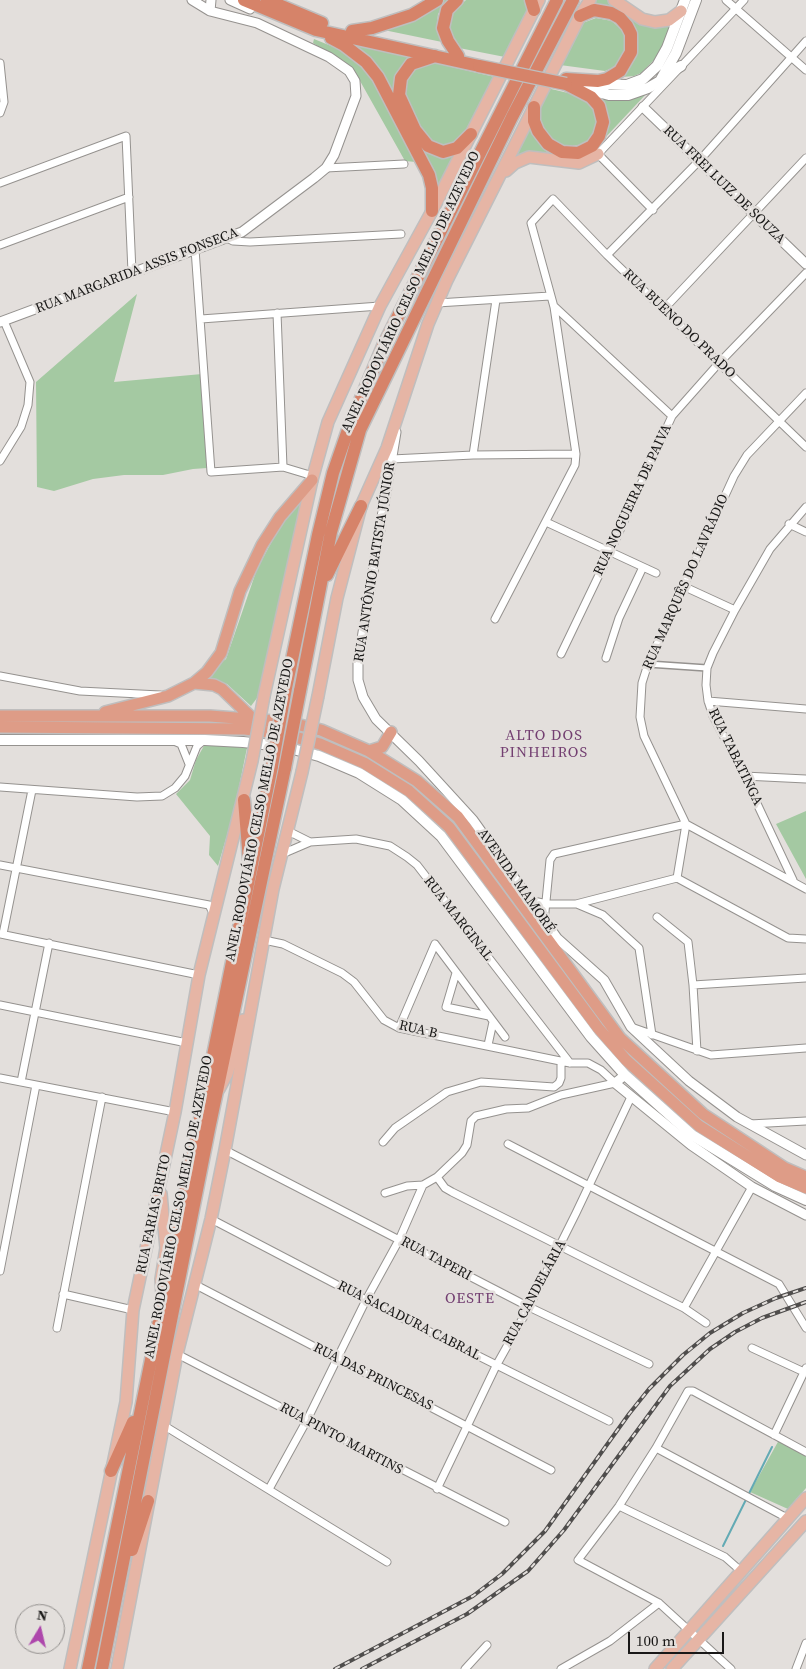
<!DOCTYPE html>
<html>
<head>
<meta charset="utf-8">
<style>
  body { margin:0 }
  #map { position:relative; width:806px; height:1669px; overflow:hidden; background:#e3dfdc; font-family:"Source Serif 4",serif }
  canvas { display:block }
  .north { position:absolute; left:15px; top:1604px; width:50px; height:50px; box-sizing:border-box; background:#e3dfdc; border:1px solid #928f8d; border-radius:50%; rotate:9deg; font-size:14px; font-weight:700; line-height:20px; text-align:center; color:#191817 }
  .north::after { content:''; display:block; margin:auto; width:18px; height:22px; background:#ae47ac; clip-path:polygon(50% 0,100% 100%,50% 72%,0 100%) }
  .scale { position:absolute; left:628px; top:1632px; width:96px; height:22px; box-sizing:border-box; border:2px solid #191817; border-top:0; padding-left:6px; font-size:15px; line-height:18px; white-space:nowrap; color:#191817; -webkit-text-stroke:4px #e3dfdc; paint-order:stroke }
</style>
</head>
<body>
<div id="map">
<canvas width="806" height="1669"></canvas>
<div class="north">N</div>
<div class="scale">100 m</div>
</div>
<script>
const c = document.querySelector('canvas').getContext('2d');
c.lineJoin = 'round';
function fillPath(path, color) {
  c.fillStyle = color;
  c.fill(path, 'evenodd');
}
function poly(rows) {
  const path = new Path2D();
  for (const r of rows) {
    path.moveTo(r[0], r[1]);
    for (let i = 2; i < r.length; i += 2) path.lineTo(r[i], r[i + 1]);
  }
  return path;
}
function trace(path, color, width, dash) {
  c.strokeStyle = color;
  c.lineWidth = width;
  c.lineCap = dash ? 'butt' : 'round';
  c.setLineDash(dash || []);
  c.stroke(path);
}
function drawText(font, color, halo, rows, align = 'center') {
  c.font = font + ' "Source Serif 4",serif';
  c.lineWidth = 5;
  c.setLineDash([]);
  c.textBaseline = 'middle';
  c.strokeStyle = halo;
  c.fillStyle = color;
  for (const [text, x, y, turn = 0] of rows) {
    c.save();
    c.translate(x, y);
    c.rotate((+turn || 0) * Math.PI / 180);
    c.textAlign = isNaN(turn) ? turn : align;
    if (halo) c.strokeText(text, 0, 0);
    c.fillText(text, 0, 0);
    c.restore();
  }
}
const green = poly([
  [442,0,448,0,438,14,437,24,442,42,379,29],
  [466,0,525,0,528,13,505,57,459,48,456,45,448,28,451,14],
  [594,0,609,0,670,24,667,39,656,58,641,73,634,76,622,77,634,61,638,46,636,34,592,4],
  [596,18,612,21,624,32,627,47,617,66,605,71,560,65,580,24],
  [314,39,341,50,353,57,368,73,416,162,405,161,355,72,342,61,313,43],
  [350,43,414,58,399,74,419,142,456,155,436,191,424,162],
  [430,62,495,77,463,140,447,147,430,143,402,96,410,71],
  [547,88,589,98,600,123,589,140,580,145,565,147,547,138,538,116],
  [648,92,603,140,599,97],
  [530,124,536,140,550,155,515,159],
  [137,294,114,382,202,374,207,468,193,469,163,475,124,475,93,479,54,491,37,487,36,382],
  [307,488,266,686,251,706,227,684,203,676,226,659,257,569,284,519],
  [205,744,247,748,234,811,218,866,209,855,210,836,176,794,190,780,196,760],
  [806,811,806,879,776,824],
  [779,1440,806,1456,806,1488,788,1509,750,1492]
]);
const stream = poly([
  [723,1546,772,1447]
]);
const pedestrian = poly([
  [648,664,707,668]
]);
const minor = poly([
  [726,0,806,70],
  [0,63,4,102,0,113],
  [326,168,404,164],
  [0,183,126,136,132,272],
  [653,210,598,154,744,0],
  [227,238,233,241,250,242,401,234],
  [0,245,129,197],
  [195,249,211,472,283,467,313,476],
  [607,255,699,161,806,41],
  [437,303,550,296],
  [555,307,672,416],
  [663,310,806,158],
  [277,313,283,467],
  [201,319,380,306],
  [473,455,496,300],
  [392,459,473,455,576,454],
  [0,461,21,427,28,405,30,382,4,321],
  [546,522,656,573],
  [789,524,806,532],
  [685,587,735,610],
  [495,619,575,465,576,454,554,307,531,223,553,199,607,255,806,447],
  [561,654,610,552,672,416,719,363,806,273],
  [606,658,619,618,643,567],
  [0,676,80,691,160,695],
  [708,701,806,709],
  [174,741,181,744,189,764],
  [744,776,806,779],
  [0,787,137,797,162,796,175,788,185,776,197,746,204,740],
  [686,824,806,889],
  [288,831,310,842],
  [282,854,310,842,356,839,390,846,407,857,417,865,570,1063],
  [0,865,209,905,213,913],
  [677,878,686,824,644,736,640,717,642,683,648,664,734,476,747,455,806,393],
  [793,880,744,776,713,716,708,701,706,685,707,668,713,653,735,610,770,549,806,507],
  [529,900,547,904,576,904,677,878,788,938,806,939],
  [577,904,603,915,639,948,652,1035],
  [657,917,688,942,693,985,697,1051],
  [544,922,550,860,554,854,686,824],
  [0,934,199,975],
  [3,934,32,790],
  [264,940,283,944,342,973,354,982,384,1020,399,1028,570,1063,588,1063,601,1070,615,1083,561,1095,528,1108,506,1109,476,1116,471,1121,467,1145,462,1153,437,1177,423,1185,407,1186,385,1193],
  [456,973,446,1007,489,1016],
  [693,985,806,978],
  [0,1005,187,1043],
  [399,1028,435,944,505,1037],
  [634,1028,711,1055,806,1048],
  [488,1045,493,1022],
  [0,1078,175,1112],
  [21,1082,49,943],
  [750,1124,806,1121],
  [383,1142,395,1128,447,1092,481,1082,554,1087,559,1083,561,1078,561,1061],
  [508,1144,779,1284,806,1328],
  [225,1150,529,1307,649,1364],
  [437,1177,445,1188,452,1192,684,1308,706,1323],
  [211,1219,366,1300,609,1421],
  [0,1271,36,1085],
  [194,1284,551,1470],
  [63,1294,133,1310],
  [684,1308,752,1187],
  [57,1328,102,1097],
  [752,1348,804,1372],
  [177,1354,505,1522],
  [163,1425,387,1562],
  [774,1435,806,1368],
  [656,1448,789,1519],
  [269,1489,307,1420,366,1300,399,1240,423,1185],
  [437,1489,496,1366,529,1307,576,1213,631,1097],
  [619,1506,725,1557,742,1572],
  [465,1669,487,1645],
  [561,1669,610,1641,659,1603],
  [731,1669,659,1603,578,1560,619,1506,656,1448,688,1391,693,1391,806,1452],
  [796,1669,806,1643]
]);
const tertiary = poly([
  [230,0,250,9],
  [210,11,211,0],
  [643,107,806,264],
  [0,322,242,232,314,178,326,168,334,155,356,96,355,81,349,71,329,57,257,23,210,11,192,0],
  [396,432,358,663,358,680,363,697,376,719,419,761,473,820,557,938,604,980,631,1027,689,1081,737,1117,806,1155],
  [625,1075,615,1083,691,1145,752,1187,806,1215]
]);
const secondary = poly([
  [664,76,681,66],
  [596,84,627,85,643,79,657,66,667,48,685,0],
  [580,87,609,95,628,95,648,88,660,81,676,53,696,0],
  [0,740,205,740,243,742,282,746,319,756,359,773,402,800,441,836,591,1037,625,1075,692,1135,775,1186,806,1200]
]);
const primary = poly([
  [614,0,642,19,655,22,669,20,681,11],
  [506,171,515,163,529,157,579,163,598,154],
  [264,696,312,480,328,422,380,306,432,211,539,0],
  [318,696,337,598,361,506,387,448,428,324,447,280,580,16,590,0],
  [219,1089,227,1074,243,1020],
  [161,1194,166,1248,161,1279,162,1295],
  [70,1669,126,1402,133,1310,175,1112,199,975,252,761],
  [117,1669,177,1354,211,1219,225,1150,273,889,302,772],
  [655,1669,806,1498],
  [672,1669,806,1521]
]);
const trunk = poly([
  [194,683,214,685,222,689,253,719],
  [105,712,168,696,194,683,207,672,221,653,240,591,262,545,280,517,312,480],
  [0,716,210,716,287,722,321,730,369,751,417,781,458,817,620,1038,703,1114,785,1168,806,1177],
  [0,727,245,729,284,734,320,744,364,763,409,791,449,827,598,1028,626,1060,699,1126,780,1177,806,1188],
  [369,751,382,747,391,732]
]);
const motorway = poly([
  [244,0,316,30,479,66],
  [267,0,322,23],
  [457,0,447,10,443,28,448,41,458,56],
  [531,0,534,10],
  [352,31,372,28,412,15,437,0],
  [331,38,344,45,366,62,378,77,429,175,432,188,432,211],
  [435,56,411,64,401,78,399,95,415,130,428,146,443,152,457,148,471,134],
  [566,79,598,81,607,79,620,71,631,52,631,34,627,26,620,18,611,13,594,10,580,16],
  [534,107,534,121,538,131,548,144,562,152,578,153,592,146,599,136,603,122,599,106,591,97,566,84],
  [327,575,361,506],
  [286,688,318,535,333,473,349,427,384,344,557,0],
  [300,691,331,532,360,430,512,117,573,0],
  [244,800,249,860],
  [111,1471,133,1422],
  [132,1550,148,1501],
  [88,1669,272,766],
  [102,1669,209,1129,285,768]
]);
const rail = poly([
  [335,1669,473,1596,502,1574,545,1531,629,1414,649,1389,683,1355,710,1333,743,1313,776,1298,806,1288],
  [362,1669,467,1614,528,1571,564,1530,670,1386,710,1349,735,1332,762,1318,806,1302]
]);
const primaryBridge = poly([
  [252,761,264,696],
  [302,772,318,696]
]);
const motorwayBridge = poly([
  [479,66,566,84],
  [272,766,286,688],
  [285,768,300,691]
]);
const streetNames = [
  ["RUA FREI LUIZ DE SOUZA",724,185,44],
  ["RUA MARGARIDA ASSIS FONSECA",137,271,-21],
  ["ANEL RODOVIÁRIO CELSO MELLO DE AZEVEDO",411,292,-65],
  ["RUA BUENO DO PRADO",679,324,44],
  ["RUA NOGUEIRA DE PAIVA",633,500,-65],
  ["RUA ANTÔNIO BATISTA JÚNIOR",375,562,-81],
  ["RUA MARQUÊS DO LAVRÁDIO",686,582,-66],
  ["RUA TABATINGA",735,757,64],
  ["ANEL RODOVIÁRIO CELSO MELLO DE AZEVEDO",260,810,-79],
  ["AVENIDA MAMORÉ",516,881,55],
  ["RUA MARGINAL",458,919,52],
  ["RUA B",418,1030,13],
  ["ANEL RODOVIÁRIO CELSO MELLO DE AZEVEDO",179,1207,-79],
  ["RUA FARIAS BRITO",154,1214,-78],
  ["RUA TAPERI",436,1259,28],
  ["RUA CANDELÁRIA",535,1293,-62],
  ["RUA SACADURA CABRAL",409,1321,27],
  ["RUA DAS PRINCESAS",373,1377,27],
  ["RUA PINTO MARTINS",341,1439,28]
];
const neighbourhoodNames = [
  ["ALTO DOS",544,736],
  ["PINHEIROS",544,753],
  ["OESTE",470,1299]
];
fillPath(green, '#a4c9a2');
trace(stream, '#63aab4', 2);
trace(pedestrian, '#95928f', 8);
trace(minor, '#95928f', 9);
trace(tertiary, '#95928f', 11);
trace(secondary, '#95928f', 12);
trace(primary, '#bfbebe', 14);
trace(trunk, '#bfbebe', 14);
trace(motorway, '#bfbebe', 15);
trace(pedestrian, '#fff', 5);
trace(minor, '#fff', 7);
trace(tertiary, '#fff', 9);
trace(secondary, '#fff', 10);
trace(primary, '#e6b5a5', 11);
trace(trunk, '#de9c87', 11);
trace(motorway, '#d68369', 12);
trace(rail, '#4f4d4c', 4);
trace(rail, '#e3dfdc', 2, [5.5]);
trace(primaryBridge, '#bfbebe', 14, []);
trace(motorwayBridge, '#bfbebe', 15, []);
trace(primaryBridge, '#e6b5a5', 11);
trace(motorwayBridge, '#d68369', 12);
drawText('14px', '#191817', '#e3dfdc', streetNames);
c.letterSpacing = '1px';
drawText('15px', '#733f71', '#e3dfdc', neighbourhoodNames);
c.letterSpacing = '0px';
</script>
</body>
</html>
